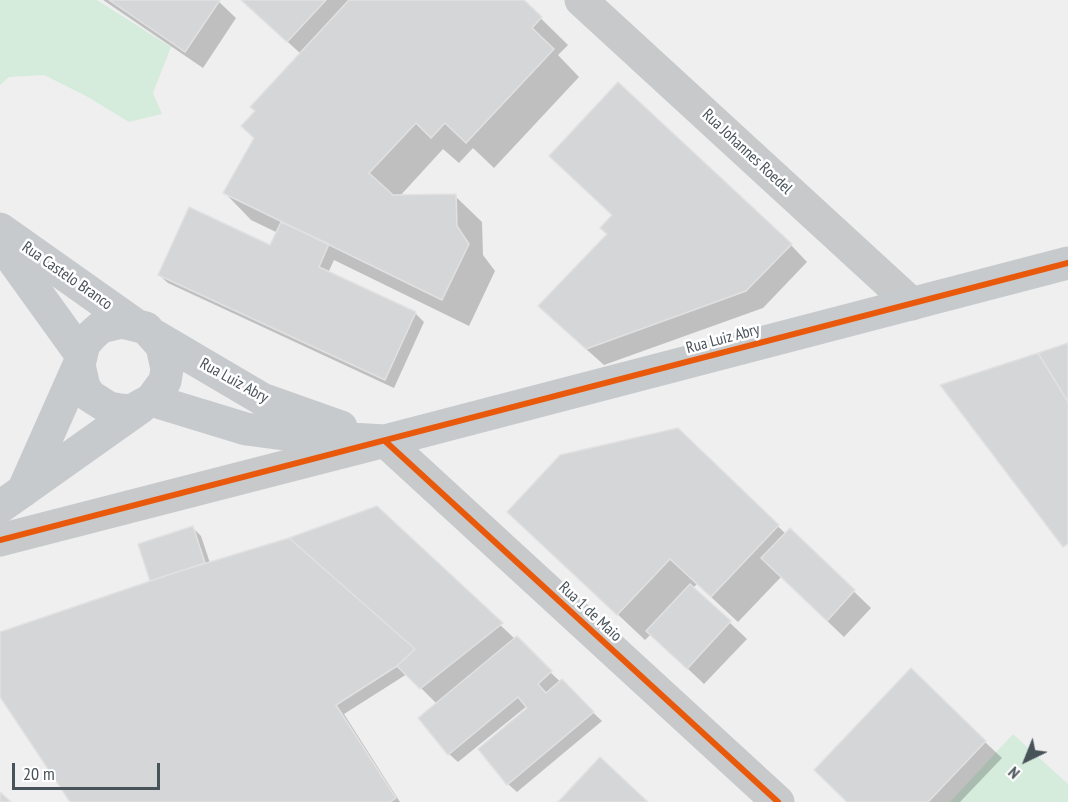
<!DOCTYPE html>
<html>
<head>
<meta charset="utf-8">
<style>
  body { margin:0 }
  #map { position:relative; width:1068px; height:802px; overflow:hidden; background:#efefef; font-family:"PT Sans Narrow",sans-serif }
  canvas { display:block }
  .north { position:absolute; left:996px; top:730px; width:60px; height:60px; -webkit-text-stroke:4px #fff; paint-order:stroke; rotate:223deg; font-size:16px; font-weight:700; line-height:24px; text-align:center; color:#485259 }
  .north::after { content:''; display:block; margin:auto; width:21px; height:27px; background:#485259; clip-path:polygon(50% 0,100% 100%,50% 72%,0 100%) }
  .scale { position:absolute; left:12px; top:763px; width:148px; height:27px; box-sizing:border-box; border:3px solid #485259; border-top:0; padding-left:8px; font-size:18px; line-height:21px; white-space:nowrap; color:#485259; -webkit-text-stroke:4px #fff; paint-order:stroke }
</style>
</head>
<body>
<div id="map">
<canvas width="1068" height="802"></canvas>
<div class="north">N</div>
<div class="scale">20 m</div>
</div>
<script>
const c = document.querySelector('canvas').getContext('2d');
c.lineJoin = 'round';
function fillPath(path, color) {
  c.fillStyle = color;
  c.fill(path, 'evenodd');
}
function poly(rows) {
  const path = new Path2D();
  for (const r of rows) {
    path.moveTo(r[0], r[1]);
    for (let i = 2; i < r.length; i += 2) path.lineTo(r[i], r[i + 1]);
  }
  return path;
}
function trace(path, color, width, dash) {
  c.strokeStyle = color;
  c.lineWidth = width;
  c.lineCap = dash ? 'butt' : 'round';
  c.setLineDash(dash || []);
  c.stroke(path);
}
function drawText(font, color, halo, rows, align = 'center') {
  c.font = font + ' "PT Sans Narrow",sans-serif';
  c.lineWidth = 5;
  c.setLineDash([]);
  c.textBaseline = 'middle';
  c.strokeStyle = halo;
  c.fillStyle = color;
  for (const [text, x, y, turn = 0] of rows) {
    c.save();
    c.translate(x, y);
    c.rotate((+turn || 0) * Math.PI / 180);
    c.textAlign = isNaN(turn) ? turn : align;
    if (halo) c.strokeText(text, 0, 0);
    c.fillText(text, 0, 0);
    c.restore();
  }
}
const green = poly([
  [0,0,97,0,171,47,153,93,162,114,129,122,86,96,44,75,9,77,0,85],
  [1013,734,1068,784,1068,802,950,802]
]);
const shadow = poly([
  [103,0,217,0,236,18,203,68],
  [242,0,522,0,568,45,558,55,579,77,494,168,473,148,459,163,443,149,399,197,455,196,482,222,483,255,495,271,469,326,334,260,328,273,415,313,424,322,394,388,168,283,159,275,271,247,278,233,251,220,225,193,301,54],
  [791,245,807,262,763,308,604,365,557,323],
  [677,430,786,534,790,530,871,608,844,637,781,577,738,622,697,584,693,588,747,639,704,684,651,634,645,640,509,512],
  [376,508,602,721,517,792,508,784,529,708,527,706,458,762,449,754,437,704,407,674,344,714,400,802,72,802,0,694,0,633,152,582,140,545,192,527,201,536,210,563,289,540],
  [985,742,1002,758,960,802,848,802]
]);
const building = poly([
  [109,0,220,0,185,52,109,0],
  [241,0,326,0,287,42,241,0],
  [349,0,524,0,542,17,532,28,554,49,466,143,445,123,431,138,416,123,369,173,393,195,456,194,457,226,469,244,442,300,223,193,254,138,241,126,255,111,250,107,349,0],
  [618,82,792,244,746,291,586,349,538,306,607,234,600,228,612,215,549,156,618,82],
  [189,207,270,245,281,222,329,244,319,267,416,312,385,380,158,275,189,207],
  [1068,343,1068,402,1038,353,1068,343],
  [1038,353,1068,402,1068,544,1063,547,940,385,1038,353],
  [678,428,779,525,711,597,670,559,617,615,507,512,560,455,678,428],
  [377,506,503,623,420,689,397,666,415,649,289,538,377,506],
  [193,526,205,563,150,581,138,544,193,526],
  [790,528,855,590,827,621,761,558,790,528],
  [289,538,415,649,397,666,336,705,396,798,390,802,70,802,0,697,0,632,177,572,289,538],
  [690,584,731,621,687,669,646,631,690,584],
  [517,636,552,671,538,684,546,693,562,679,594,712,507,785,478,749,527,708,518,697,448,755,418,718,517,636],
  [911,668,986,741,928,802,847,802,814,770,911,668],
  [600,757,648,802,558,802,600,757],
  [0,792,11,802,0,802,0,792]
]);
const street = poly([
  [581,0,912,304],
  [0,540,385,441,778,802]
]);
const secondary = poly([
  [0,229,133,323],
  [0,242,80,353],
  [155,336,262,399,341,427],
  [151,400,246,429,299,436,385,441,1068,263],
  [23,491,79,365,84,344,92,335,101,327,122,322,146,328,162,346,167,369,165,381,151,400,131,411,120,410,109,408,90,396,84,387,79,365],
  [0,507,141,407]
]);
const cycleway = poly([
  [385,441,778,802],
  [0,540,1068,263]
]);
const streetNames = [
  ["Rua Johannes Roedel",747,152,43],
  ["Rua Castelo Branco",67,276,35],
  ["Rua Luiz Abry",723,339,-15],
  ["Rua Luiz Abry",234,381,29],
  ["Rua 1 de Maio",590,612,43]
];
fillPath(green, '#d5ecdd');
fillPath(shadow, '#0003');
fillPath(building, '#d5d6d8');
trace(building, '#e1e1e2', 1.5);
trace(street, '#c7c9ca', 33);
trace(secondary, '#c7cacc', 33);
trace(cycleway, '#e8590c', 6);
drawText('16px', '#485259', '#fff', streetNames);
</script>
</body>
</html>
